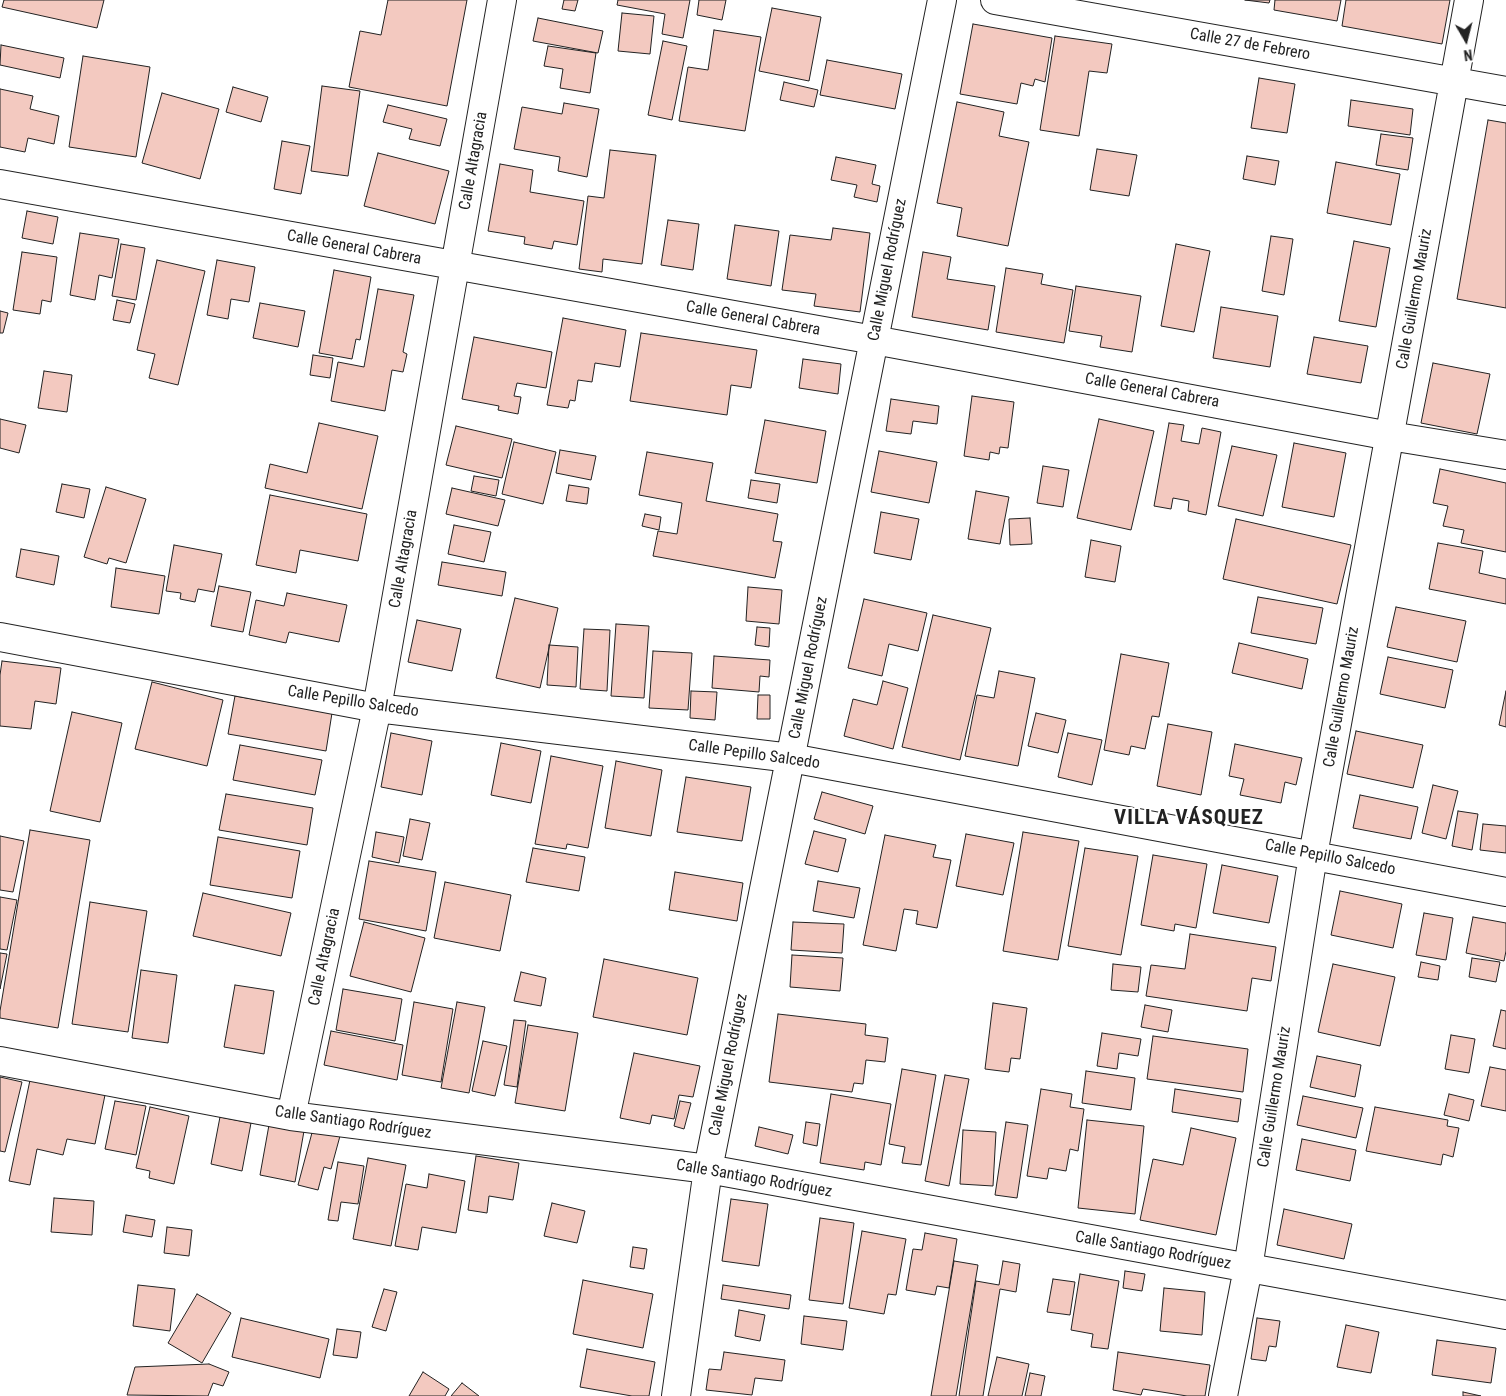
<!DOCTYPE html>
<html>
<head>
<meta charset="utf-8">
<style>
  body { margin:0 }
  #map { position:relative; width:1506px; height:1396px; overflow:hidden; background:#fff; font-family:"Roboto Condensed",sans-serif }
  canvas { display:block }
  .north { position:absolute; left:1441px; top:15px; width:50px; height:50px; -webkit-text-stroke:4px #fff; paint-order:stroke; rotate:172deg; font-size:14px; font-weight:700; line-height:20px; text-align:center; color:#222 }
  .north::after { content:''; display:block; margin:auto; width:18px; height:22px; background:#222; clip-path:polygon(50% 0,100% 100%,50% 72%,0 100%) }
</style>
</head>
<body>
<div id="map">
<canvas width="1506" height="1396"></canvas>
<div class="north">N</div>
</div>
<script>
const c = document.querySelector('canvas').getContext('2d');
c.lineJoin = 'round';
function fillPath(path, color) {
  c.fillStyle = color;
  c.fill(path, 'evenodd');
}
function poly(rows) {
  const path = new Path2D();
  for (const r of rows) {
    path.moveTo(r[0], r[1]);
    for (let i = 2; i < r.length; i += 2) path.lineTo(r[i], r[i + 1]);
  }
  return path;
}
function trace(path, color, width, dash) {
  c.strokeStyle = color;
  c.lineWidth = width;
  c.lineCap = dash ? 'butt' : 'round';
  c.setLineDash(dash || []);
  c.stroke(path);
}
function drawText(font, color, halo, rows, align = 'center') {
  c.font = font + ' "Roboto Condensed",sans-serif';
  c.lineWidth = 4;
  c.setLineDash([]);
  c.textBaseline = 'middle';
  c.strokeStyle = halo;
  c.fillStyle = color;
  for (const [text, x, y, turn = 0] of rows) {
    c.save();
    c.translate(x, y);
    c.rotate((+turn || 0) * Math.PI / 180);
    c.textAlign = isNaN(turn) ? turn : align;
    if (halo) c.strokeText(text, 0, 0);
    c.fillText(text, 0, 0);
    c.restore();
  }
}
const building = poly([
  [4,0,104,0,97,28,2,7,4,0],
  [388,0,467,0,447,106,349,87,360,31,381,35,388,0],
  [564,0,578,0,575,11,562,9,564,0],
  [618,0,690,0,683,38,662,34,665,14,617,5,618,0],
  [699,0,726,0,722,20,697,15,699,0],
  [1245,0,1270,0,1269,3,1245,0],
  [1275,0,1341,0,1337,21,1274,10,1275,0],
  [1346,0,1450,0,1442,44,1342,26,1346,0],
  [772,8,821,17,809,81,759,71,772,8],
  [622,13,654,16,650,54,618,51,622,13],
  [538,18,603,31,598,53,533,41,538,18],
  [973,24,1052,38,1045,82,1035,79,1033,86,1021,83,1017,104,960,94,973,24],
  [714,30,761,37,745,131,679,121,688,67,708,70,714,30],
  [1055,36,1112,44,1107,73,1089,71,1079,136,1040,130,1055,36],
  [663,41,687,46,672,120,648,115,663,41],
  [1,45,64,58,60,78,0,65,1,45],
  [548,46,596,53,590,93,560,88,563,69,544,66,548,46],
  [83,56,150,67,136,157,69,147,83,56],
  [827,60,902,74,895,109,820,95,827,60],
  [1259,78,1295,84,1287,133,1251,128,1259,78],
  [784,82,818,90,814,107,780,100,784,82],
  [322,86,360,91,348,176,311,171,322,86],
  [233,87,268,97,261,122,226,112,233,87],
  [0,89,33,96,30,109,59,116,54,144,28,138,25,152,0,147,0,89],
  [162,93,219,109,200,179,142,163,162,93],
  [1351,100,1413,109,1410,135,1348,126,1351,100],
  [957,102,1004,112,999,136,1029,142,1008,246,957,236,962,208,937,203,957,102],
  [564,103,599,109,587,177,558,171,560,157,514,149,522,107,562,114,564,103],
  [388,105,447,119,440,146,409,139,412,129,383,122,388,105],
  [1488,120,1506,123,1506,308,1457,299,1488,120],
  [1381,134,1413,138,1408,170,1376,165,1381,134],
  [282,141,310,146,301,194,274,189,282,141],
  [1097,149,1137,155,1129,196,1090,190,1097,149],
  [610,150,656,155,642,264,603,259,602,272,579,269,588,196,604,198,610,150],
  [378,153,449,171,435,224,364,206,378,153],
  [1247,156,1279,161,1275,185,1243,179,1247,156],
  [836,157,876,165,872,184,880,186,877,202,854,197,857,185,831,180,836,157],
  [1336,162,1400,174,1391,225,1327,213,1336,162],
  [500,164,533,170,530,192,584,201,577,245,554,241,552,249,524,244,525,237,488,231,500,164],
  [27,211,58,217,53,244,22,238,27,211],
  [668,220,699,224,693,270,661,265,668,220],
  [735,225,779,231,771,286,727,279,735,225],
  [833,228,870,233,860,312,814,306,816,294,782,290,790,235,831,240,833,228],
  [80,233,119,239,112,278,99,275,95,300,70,295,80,233],
  [1271,236,1293,239,1284,295,1262,291,1271,236],
  [1354,241,1390,248,1376,327,1339,321,1354,241],
  [121,244,145,248,136,300,112,296,121,244],
  [1176,244,1210,251,1194,332,1161,326,1176,244],
  [22,252,57,257,51,302,42,300,40,314,13,310,22,252],
  [923,252,951,257,947,279,995,286,988,330,912,317,923,252],
  [157,260,205,271,178,385,149,378,155,354,137,350,157,260],
  [217,260,255,267,249,302,231,299,228,319,207,315,217,260],
  [1006,268,1043,274,1041,284,1073,290,1064,343,996,332,1006,268],
  [334,270,371,277,360,340,356,339,352,359,319,353,334,270],
  [1076,286,1141,296,1132,352,1100,347,1102,336,1069,331,1076,286],
  [378,289,414,295,403,352,407,354,403,372,392,370,385,411,331,401,338,362,364,367,378,289],
  [117,300,135,304,130,323,113,320,117,300],
  [260,303,305,311,298,347,253,338,260,303],
  [1221,307,1278,316,1270,367,1213,358,1221,307],
  [0,311,8,313,3,333,0,333,0,311],
  [563,318,626,330,620,367,595,363,592,382,578,380,575,401,570,400,568,408,547,405,563,318],
  [641,333,757,350,751,388,731,385,727,415,630,401,641,333],
  [474,337,552,352,546,388,517,383,514,396,521,397,518,414,498,410,499,406,462,399,474,337],
  [1314,337,1368,346,1361,383,1307,374,1314,337],
  [313,355,333,358,330,378,310,375,313,355],
  [803,359,841,364,838,394,799,388,803,359],
  [1433,363,1490,374,1477,434,1421,423,1433,363],
  [44,371,72,375,67,412,38,408,44,371],
  [972,396,1014,402,1008,448,1000,447,999,454,990,452,989,460,964,456,972,396],
  [891,399,939,406,937,424,913,421,911,434,886,431,891,399],
  [0,419,26,425,19,453,0,448,0,419],
  [1099,419,1154,431,1131,530,1077,518,1099,419],
  [765,420,826,431,817,483,755,473,765,420],
  [319,423,378,436,362,509,265,488,270,464,307,473,319,423],
  [1169,423,1184,425,1181,441,1199,444,1202,428,1221,432,1206,515,1188,511,1189,501,1173,498,1171,509,1154,506,1169,423],
  [456,426,512,439,502,478,446,465,456,426],
  [514,442,556,452,543,504,502,494,514,442],
  [1294,443,1346,453,1334,517,1282,507,1294,443],
  [1232,446,1277,455,1263,516,1218,506,1232,446],
  [560,450,596,456,591,480,556,473,560,450],
  [879,451,937,462,929,503,871,492,879,451],
  [647,452,713,463,706,501,778,514,773,541,782,542,775,578,653,556,658,531,677,534,682,503,639,495,647,452],
  [1043,466,1069,470,1063,507,1037,503,1043,466],
  [1440,469,1506,483,1506,552,1461,543,1464,530,1443,526,1448,506,1433,503,1440,469],
  [474,476,499,480,496,496,471,491,474,476],
  [751,480,780,484,777,503,748,498,751,480],
  [62,484,90,489,84,518,56,512,62,484],
  [569,485,589,488,587,504,566,501,569,485],
  [106,487,146,499,126,563,109,558,107,564,84,557,106,487],
  [452,488,505,500,498,526,446,514,452,488],
  [976,491,1009,497,1000,544,968,539,976,491],
  [270,495,367,514,358,561,300,550,296,573,256,565,270,495],
  [881,512,919,519,911,560,874,553,881,512],
  [645,514,661,517,659,530,642,526,645,514],
  [1030,518,1032,544,1010,545,1009,519,1030,518],
  [1236,519,1351,545,1337,604,1223,579,1236,519],
  [454,525,491,532,484,562,448,554,454,525],
  [1091,540,1121,546,1115,582,1085,577,1091,540],
  [1438,543,1483,551,1479,573,1506,579,1506,604,1429,589,1438,543],
  [174,545,222,554,214,592,198,589,195,602,180,599,181,593,166,591,174,545],
  [21,549,59,556,54,585,16,577,21,549],
  [442,562,506,572,502,596,438,585,442,562],
  [116,568,165,576,159,614,111,607,116,568],
  [219,586,251,592,243,632,211,626,219,586],
  [748,587,782,590,779,624,746,621,748,587],
  [287,593,347,605,339,642,289,632,286,643,249,635,256,600,284,606,287,593],
  [1258,597,1323,608,1316,644,1251,633,1258,597],
  [515,598,558,608,540,688,496,678,515,598],
  [864,599,927,613,918,651,889,644,882,676,848,668,864,599],
  [1396,607,1466,621,1457,662,1387,647,1396,607],
  [933,615,991,628,960,760,902,747,933,615],
  [417,620,461,629,452,671,408,662,417,620],
  [616,624,649,626,644,698,611,696,616,624],
  [757,627,770,628,769,647,755,645,757,627],
  [584,629,610,630,607,691,580,689,584,629],
  [1239,643,1308,659,1302,689,1232,673,1239,643],
  [549,645,578,647,576,687,547,685,549,645],
  [653,651,692,653,688,710,649,708,653,651],
  [1121,654,1169,663,1159,717,1152,716,1145,749,1131,746,1129,755,1104,750,1121,654],
  [714,656,770,660,769,677,760,676,759,692,712,688,714,656],
  [1388,657,1453,670,1445,708,1380,694,1388,657],
  [2,661,61,668,56,704,35,701,31,729,0,726,0,675,2,661],
  [999,671,1035,678,1018,766,965,756,977,695,994,698,999,671],
  [883,681,908,688,893,749,844,736,853,699,877,705,883,681],
  [152,682,223,700,207,766,135,749,152,682],
  [691,691,717,692,715,720,690,718,691,691],
  [1506,691,1506,727,1499,725,1506,691],
  [758,695,770,695,770,719,757,719,758,695],
  [235,696,332,713,326,751,228,734,235,696],
  [72,712,122,723,100,822,50,811,72,712],
  [1036,713,1066,720,1058,753,1028,746,1036,713],
  [1168,724,1212,732,1201,795,1157,786,1168,724],
  [1356,731,1423,745,1413,788,1347,774,1356,731],
  [391,733,432,741,422,795,381,787,391,733],
  [1068,733,1102,740,1092,785,1058,777,1068,733],
  [501,743,541,751,531,803,491,795,501,743],
  [1235,744,1302,758,1296,785,1285,782,1281,803,1240,795,1244,779,1229,776,1235,744],
  [240,745,322,760,315,795,233,780,240,745],
  [551,756,603,766,588,848,567,844,566,849,535,844,551,756],
  [616,761,662,770,651,836,605,828,616,761],
  [686,777,751,787,742,841,677,832,686,777],
  [1433,785,1458,791,1446,839,1422,833,1433,785],
  [822,792,873,806,865,834,814,819,822,792],
  [226,794,313,808,307,845,219,830,226,794],
  [1360,795,1418,807,1411,839,1353,828,1360,795],
  [1458,811,1478,814,1472,850,1452,846,1458,811],
  [410,819,430,823,422,860,403,856,410,819],
  [1483,824,1506,826,1506,853,1480,850,1483,824],
  [30,830,90,840,58,1028,0,1018,0,1011,30,830],
  [814,831,846,839,838,872,805,864,814,831],
  [376,832,404,837,399,863,372,857,376,832],
  [1023,832,1079,841,1058,960,1003,951,1023,832],
  [966,834,1014,843,1003,895,956,886,966,834],
  [885,835,936,845,933,857,951,860,937,928,916,924,918,911,904,909,896,951,863,945,885,835],
  [0,836,24,841,13,892,0,890,0,836],
  [218,837,300,851,292,898,210,885,218,837],
  [533,848,585,857,579,891,526,882,533,848],
  [1085,848,1138,856,1121,955,1068,946,1085,848],
  [1153,855,1207,864,1196,928,1175,924,1174,931,1141,925,1153,855],
  [369,861,436,872,426,931,359,919,369,861],
  [1222,865,1278,876,1269,923,1213,913,1222,865],
  [675,872,743,883,737,921,669,910,675,872],
  [818,881,860,888,854,918,813,911,818,881],
  [445,882,511,895,500,951,434,938,445,882],
  [1340,891,1402,904,1393,948,1331,935,1340,891],
  [203,893,291,913,281,956,193,936,203,893],
  [0,897,17,900,7,950,0,949,0,897],
  [90,902,147,911,128,1032,72,1024,90,902],
  [1424,913,1453,918,1446,960,1416,955,1424,913],
  [1473,917,1506,923,1506,951,1504,961,1466,953,1473,917],
  [364,922,425,938,411,992,350,976,364,922],
  [793,922,844,924,842,953,791,950,793,922],
  [1190,934,1276,947,1271,981,1252,978,1247,1011,1146,996,1151,965,1185,969,1190,934],
  [0,953,7,954,0,989,0,953],
  [792,955,843,958,840,991,790,987,792,955],
  [1472,958,1500,962,1496,982,1469,977,1472,958],
  [604,959,698,978,687,1035,593,1017,604,959],
  [1421,962,1440,966,1438,980,1418,977,1421,962],
  [1113,964,1141,967,1138,992,1111,990,1113,964],
  [1333,964,1395,977,1380,1046,1318,1032,1333,964],
  [141,970,177,975,168,1043,132,1038,141,970],
  [521,972,546,978,541,1006,514,1001,521,972],
  [235,985,274,991,264,1054,224,1047,235,985],
  [343,989,402,999,395,1041,336,1030,343,989],
  [414,1002,453,1009,441,1082,402,1075,414,1002],
  [457,1002,485,1007,469,1093,441,1088,457,1002],
  [993,1003,1027,1008,1020,1059,1011,1058,1009,1072,985,1069,993,1003],
  [1145,1005,1172,1010,1168,1032,1141,1027,1145,1005],
  [1501,1010,1506,1011,1506,1049,1493,1046,1501,1010],
  [778,1014,866,1024,865,1035,888,1038,885,1062,866,1060,863,1084,854,1083,852,1092,769,1082,778,1014],
  [514,1020,526,1021,517,1087,504,1085,514,1020],
  [528,1025,578,1033,565,1111,515,1103,528,1025],
  [331,1031,403,1045,397,1080,324,1065,331,1031],
  [1102,1033,1141,1039,1138,1056,1119,1053,1117,1069,1097,1066,1102,1033],
  [1451,1035,1475,1039,1469,1073,1445,1069,1451,1035],
  [1153,1036,1248,1049,1243,1092,1147,1079,1153,1036],
  [483,1041,507,1046,495,1096,472,1091,483,1041],
  [634,1053,700,1066,693,1097,679,1095,674,1119,652,1115,650,1124,620,1118,634,1053],
  [1317,1056,1361,1065,1355,1097,1310,1087,1317,1056],
  [1490,1067,1506,1070,1506,1111,1481,1106,1490,1067],
  [902,1069,936,1075,921,1165,902,1163,905,1147,889,1144,902,1069],
  [1086,1071,1135,1078,1131,1110,1082,1103,1086,1071],
  [945,1075,969,1079,949,1186,925,1181,945,1075],
  [0,1077,22,1082,5,1152,0,1151,0,1077],
  [30,1080,105,1095,95,1144,67,1139,63,1155,37,1149,30,1185,9,1181,30,1080],
  [1041,1089,1072,1094,1070,1107,1084,1109,1078,1151,1070,1149,1066,1171,1049,1168,1047,1179,1027,1176,1041,1089],
  [1175,1089,1241,1099,1238,1122,1172,1112,1175,1089],
  [831,1094,891,1104,881,1165,865,1162,864,1170,820,1163,831,1094],
  [1449,1094,1474,1100,1469,1121,1444,1115,1449,1094],
  [1303,1096,1363,1108,1356,1138,1297,1125,1303,1096],
  [115,1101,146,1106,136,1155,105,1149,115,1101],
  [680,1101,691,1103,684,1129,674,1126,680,1101],
  [150,1107,189,1116,174,1184,149,1178,150,1171,136,1168,150,1107],
  [1375,1107,1448,1120,1447,1126,1459,1128,1453,1157,1443,1154,1441,1165,1366,1151,1375,1107],
  [220,1117,251,1123,242,1171,211,1164,220,1117],
  [1087,1120,1144,1126,1135,1214,1078,1208,1087,1120],
  [806,1122,820,1124,817,1146,803,1143,806,1122],
  [1006,1122,1028,1125,1017,1198,995,1195,1006,1122],
  [269,1125,304,1131,295,1182,260,1175,269,1125],
  [759,1127,793,1135,788,1154,755,1146,759,1127],
  [1191,1128,1236,1138,1216,1235,1140,1220,1153,1159,1183,1165,1191,1128],
  [313,1129,340,1136,331,1169,324,1167,318,1190,298,1185,313,1129],
  [963,1130,996,1132,993,1186,960,1184,963,1130],
  [1302,1139,1356,1150,1350,1181,1296,1170,1302,1139],
  [476,1156,519,1163,513,1200,489,1196,487,1213,468,1210,476,1156],
  [368,1158,406,1165,391,1246,353,1239,368,1158],
  [338,1162,364,1166,358,1204,341,1202,338,1221,328,1220,338,1162],
  [429,1174,465,1181,456,1233,422,1227,418,1250,395,1246,406,1184,427,1188,429,1174],
  [54,1198,94,1201,92,1235,51,1232,54,1198],
  [731,1199,768,1204,759,1266,722,1261,731,1199],
  [552,1203,585,1211,577,1243,544,1236,552,1203],
  [1284,1209,1352,1224,1344,1259,1277,1245,1284,1209],
  [126,1215,155,1220,152,1237,123,1232,126,1215],
  [820,1218,854,1223,843,1304,809,1300,820,1218],
  [167,1227,192,1230,189,1256,164,1253,167,1227],
  [862,1231,906,1239,896,1295,888,1294,884,1314,849,1308,862,1231],
  [925,1233,957,1239,949,1288,937,1286,935,1295,906,1290,913,1249,922,1250,925,1233],
  [633,1247,647,1249,644,1269,630,1267,633,1247],
  [954,1261,978,1265,956,1396,931,1396,954,1261],
  [1003,1261,1020,1264,1016,1292,1000,1289,983,1396,959,1396,976,1281,999,1285,1003,1261],
  [1125,1271,1145,1274,1142,1291,1123,1288,1125,1271],
  [1080,1274,1119,1281,1108,1349,1091,1347,1093,1334,1071,1330,1080,1274],
  [1053,1279,1075,1282,1070,1315,1047,1312,1053,1279],
  [583,1280,653,1294,643,1348,573,1334,583,1280],
  [138,1285,175,1289,170,1331,133,1326,138,1285],
  [723,1285,791,1295,789,1309,721,1299,723,1285],
  [1164,1288,1205,1292,1202,1335,1160,1331,1164,1288],
  [384,1289,397,1292,386,1331,372,1327,384,1289],
  [197,1294,231,1313,202,1363,168,1343,197,1294],
  [739,1310,765,1315,760,1341,735,1336,739,1310],
  [804,1316,847,1321,843,1350,801,1344,804,1316],
  [241,1318,329,1339,320,1378,232,1357,241,1318],
  [1257,1318,1280,1321,1276,1347,1269,1346,1266,1361,1251,1359,1257,1318],
  [1346,1325,1379,1332,1371,1373,1337,1367,1346,1325],
  [337,1329,361,1332,357,1358,333,1355,337,1329],
  [1437,1340,1496,1348,1491,1383,1432,1375,1437,1340],
  [587,1349,655,1362,649,1396,632,1396,580,1387,587,1349],
  [724,1352,785,1360,782,1381,755,1378,752,1395,706,1390,709,1369,721,1370,724,1352],
  [1118,1352,1210,1365,1205,1396,1187,1396,1143,1389,1141,1395,1113,1390,1118,1352],
  [997,1357,1029,1364,1022,1396,988,1396,997,1357],
  [209,1364,229,1372,223,1386,213,1383,208,1396,127,1395,135,1367,209,1364],
  [423,1372,449,1389,445,1396,409,1396,423,1372],
  [1030,1373,1045,1376,1041,1396,1025,1396,1030,1373],
  [462,1383,479,1396,451,1396,462,1383],
  [1463,1392,1481,1396,1463,1396,1463,1392]
]);
const minor = poly([
  [995,0,1506,91],
  [0,184,874,340,1390,436,1506,455],
  [0,637,377,708,791,758,1506,892],
  [0,1061,291,1116,708,1169,1506,1315],
  [291,1116,377,708,502,0],
  [676,1396,708,1169,942,0],
  [1223,1396,1248,1268,1313,855,1469,0]
]);
const streetNames = [
  ["Calle 27 de Febrero",1250,45,10],
  ["Calle Altagracia",474,161,-80],
  ["Calle General Cabrera",354,248,10],
  ["Calle Miguel Rodríguez",888,270,-79],
  ["Calle Guillermo Mauriz",1415,299,-80],
  ["Calle General Cabrera",753,319,10],
  ["Calle General Cabrera",1152,391,10],
  ["Calle Altagracia",404,559,-80],
  ["Calle Miguel Rodríguez",809,668,-79],
  ["Calle Guillermo Mauriz",1342,697,-80],
  ["Calle Pepillo Salcedo",353,702,9],
  ["Calle Pepillo Salcedo",754,755,8],
  ["Calle Pepillo Salcedo",1330,858,11],
  ["Calle Altagracia",325,957,-78],
  ["Calle Miguel Rodríguez",729,1065,-79],
  ["Calle Guillermo Mauriz",1275,1097,-81],
  ["Calle Santiago Rodríguez",353,1123,8],
  ["Calle Santiago Rodríguez",754,1179,10],
  ["Calle Santiago Rodríguez",1153,1251,10]
];
const districtNames = [
  ["VILLA VÁSQUEZ",1189,819]
];
fillPath(building, '#f3c9c0');
trace(building, '#222', 1);
trace(minor, '#222', 30);
trace(minor, '#fff', 28);
drawText('16px', '#222', '#fff', streetNames);
c.letterSpacing = '1px';
drawText('bold 21px', '#222', '#fff', districtNames);
c.letterSpacing = '0px';
</script>
</body>
</html>
